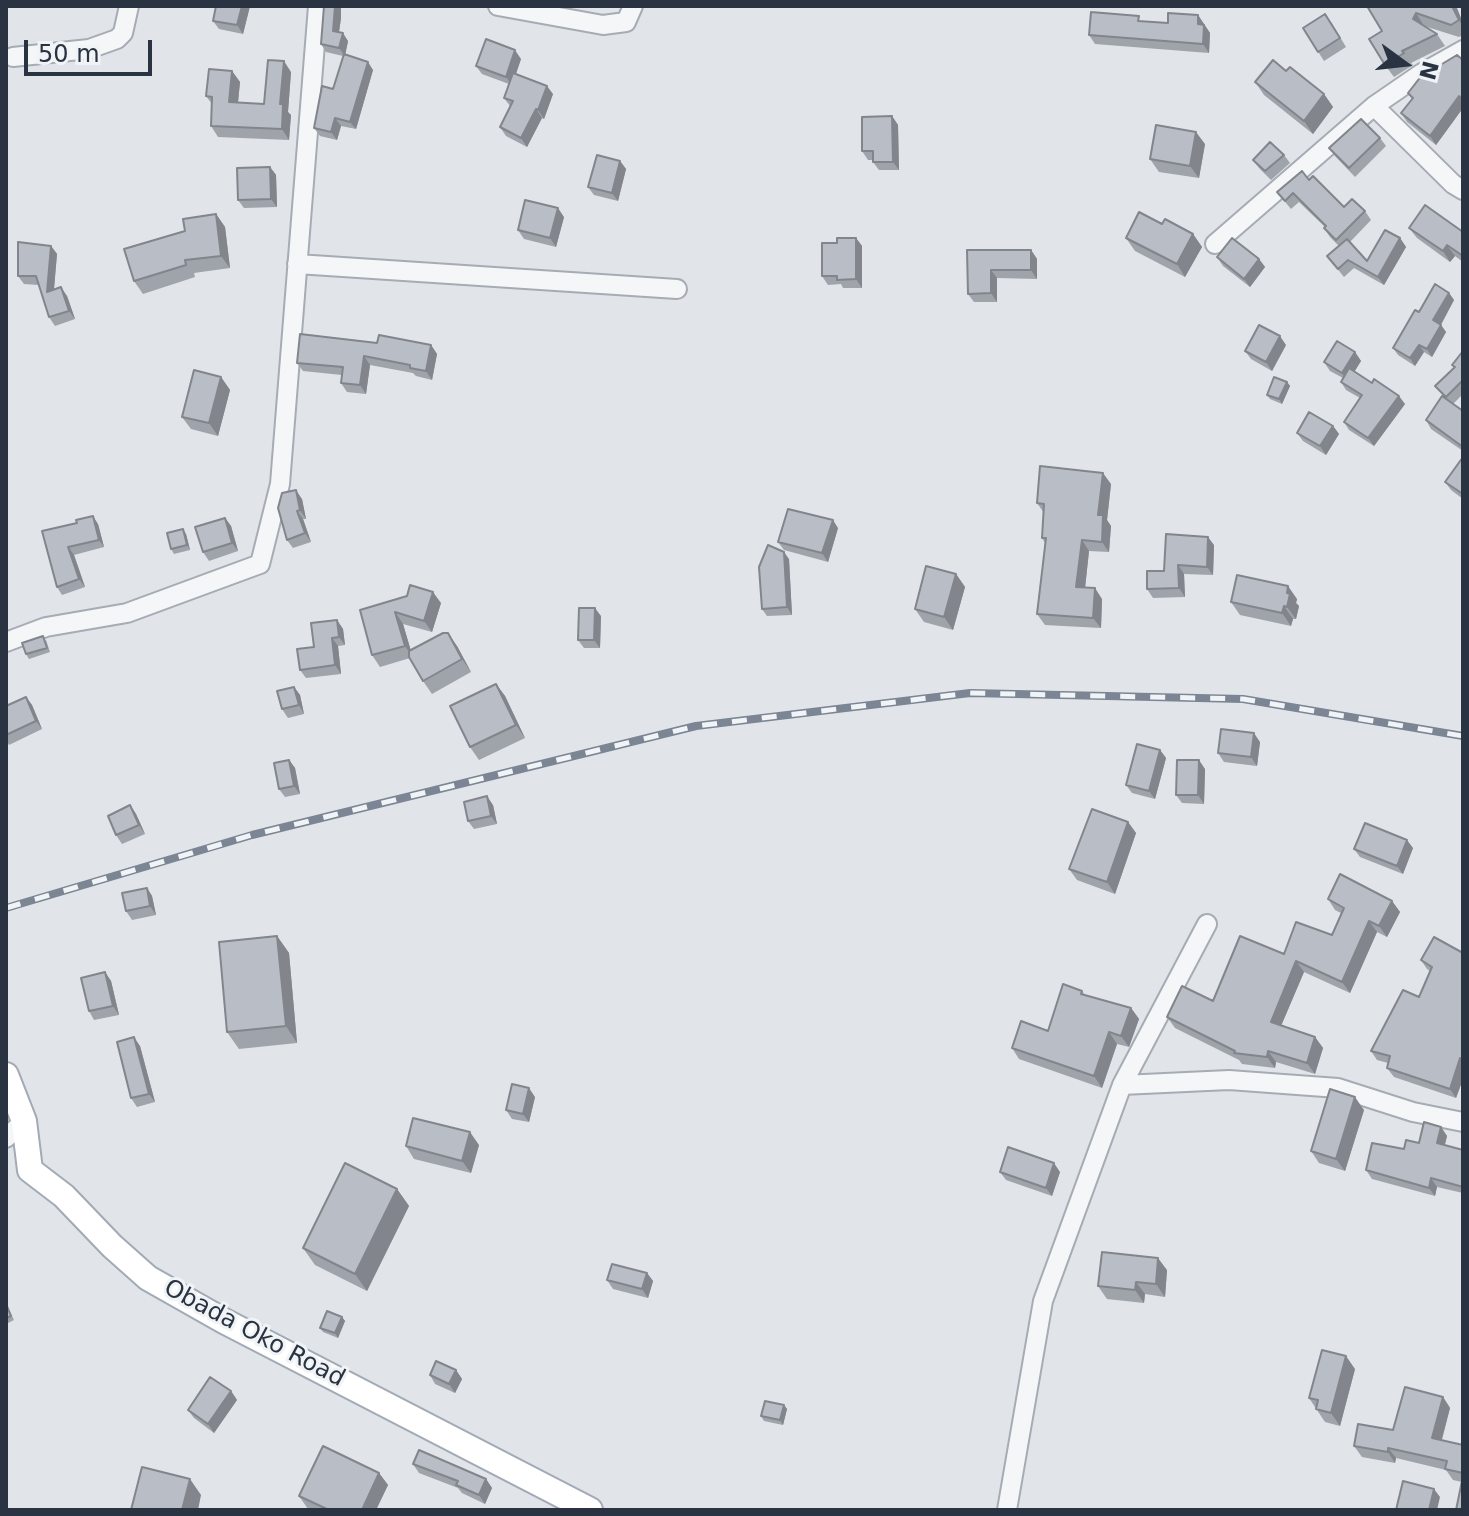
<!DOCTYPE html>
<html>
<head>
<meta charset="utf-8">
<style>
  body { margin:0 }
  #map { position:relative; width:1469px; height:1516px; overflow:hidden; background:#e1e5ea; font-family:"DejaVu Sans",sans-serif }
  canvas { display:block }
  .frame { position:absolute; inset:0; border:8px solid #2a3341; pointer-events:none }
  .north { position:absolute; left:1365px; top:24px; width:80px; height:80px; -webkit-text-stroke:6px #f1f4f7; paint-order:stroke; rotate:105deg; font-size:22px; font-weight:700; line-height:32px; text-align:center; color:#2a3341 }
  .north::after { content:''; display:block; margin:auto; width:28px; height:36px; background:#2a3341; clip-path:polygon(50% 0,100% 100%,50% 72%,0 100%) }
  .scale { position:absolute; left:24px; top:40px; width:128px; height:36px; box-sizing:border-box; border:4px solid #2a3341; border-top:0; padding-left:10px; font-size:24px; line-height:28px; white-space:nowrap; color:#2a3341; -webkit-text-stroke:6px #f1f4f7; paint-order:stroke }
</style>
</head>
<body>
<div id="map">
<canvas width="1469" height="1516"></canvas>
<div class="frame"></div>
<div class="north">N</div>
<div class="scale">50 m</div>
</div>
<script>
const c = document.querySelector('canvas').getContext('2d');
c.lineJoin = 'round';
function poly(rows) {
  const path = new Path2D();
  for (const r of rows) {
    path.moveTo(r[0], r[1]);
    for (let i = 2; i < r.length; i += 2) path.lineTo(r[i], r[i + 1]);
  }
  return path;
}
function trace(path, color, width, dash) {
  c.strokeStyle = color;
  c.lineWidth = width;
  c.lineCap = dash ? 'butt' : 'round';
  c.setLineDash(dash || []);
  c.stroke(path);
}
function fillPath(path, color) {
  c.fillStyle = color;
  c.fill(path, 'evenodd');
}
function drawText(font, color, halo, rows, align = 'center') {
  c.font = font + ' "DejaVu Sans",sans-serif';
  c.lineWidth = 6;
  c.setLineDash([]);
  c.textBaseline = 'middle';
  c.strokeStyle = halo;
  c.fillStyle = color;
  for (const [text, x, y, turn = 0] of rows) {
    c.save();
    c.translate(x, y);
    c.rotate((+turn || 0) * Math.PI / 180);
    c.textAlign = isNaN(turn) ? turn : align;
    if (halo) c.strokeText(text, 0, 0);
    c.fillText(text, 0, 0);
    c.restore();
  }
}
const minor = poly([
  [498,6,603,25,626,22,633,6],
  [13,57,89,49,117,39,123,33,129,6],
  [1374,106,1453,184,1463,190],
  [1215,244,1374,106,1422,73,1463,50],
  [297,264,677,289],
  [6,642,46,627,127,613,260,564,280,484,318,6],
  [1122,1085,1229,1080,1338,1088,1413,1112,1463,1122],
  [6,1138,24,1121],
  [1007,1510,1043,1301,1122,1085,1207,924]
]);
const major = poly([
  [6,1075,24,1121,30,1170,64,1196,112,1246,148,1278,224,1321,590,1510]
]);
const rail = poly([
  [6,908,252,835,696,726,970,693,1243,699,1463,736]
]);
const wall = poly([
  [216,6,250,6,243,34,219,29,213,21],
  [1367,6,1456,6,1463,23,1463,35,1459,37,1424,26,1437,34,1445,46,1411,63,1413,65,1394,77,1385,65,1382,31],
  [1198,15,1210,33,1209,53,1095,44,1089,35,1142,21,1168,23],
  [341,18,339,32,348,41,345,55,373,70,356,129,341,126,337,140,320,136,314,128,333,89,343,56,326,52,321,44],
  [1331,22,1346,47,1324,61,1303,28],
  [521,59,516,74,553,94,544,119,542,118,527,147,506,136,500,127,510,106,504,98,509,84,482,74,476,66],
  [1463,60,1463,108,1436,145,1407,122,1401,113,1412,99,1408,93,1432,76],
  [232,71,240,82,238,102,264,104,291,72,288,112,291,115,289,140,218,137,211,126,212,104,206,96],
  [1286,71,1324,94,1333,107,1313,134,1264,95,1255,82],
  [892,116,898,125,899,170,879,170,873,162,873,160,868,160,862,151],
  [1380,138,1386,146,1355,177,1335,156,1329,148],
  [1205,144,1199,178,1159,172,1150,159],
  [1284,155,1290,163,1271,180,1259,168,1253,160],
  [620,161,626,169,618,201,594,195,588,187],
  [270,167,276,175,277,207,244,208,238,200],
  [1309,180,1344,207,1365,211,1371,220,1350,242,1367,261,1400,238,1406,247,1384,285,1354,268,1344,277,1327,256,1339,246,1330,237,1324,228,1325,227,1299,202,1291,209,1277,192],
  [216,214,225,227,230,268,194,273,195,277,143,294,134,281,185,231],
  [564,217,556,247,524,239,518,230],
  [1162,224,1193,234,1202,247,1185,277,1135,251,1126,238],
  [1409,228,1463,232,1463,262,1455,256,1450,262,1417,238],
  [856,238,862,246,862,288,843,288,841,284,828,285,822,276,837,243],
  [51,246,57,254,54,289,67,296,75,319,55,326,49,317,39,285,24,284,18,276],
  [967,250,1031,250,1037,259,1037,279,997,278,997,302,974,302,968,294],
  [1217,257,1259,259,1265,267,1250,287,1223,266],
  [1449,293,1454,300,1441,325,1446,332,1432,357,1424,352,1415,366,1398,355,1393,348,1419,312],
  [377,343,431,345,437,354,432,380,416,376,413,373,370,365,366,394,347,392,341,383,342,375,303,371,297,363],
  [1286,345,1272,371,1251,359,1245,351],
  [1463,351,1463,394,1453,404,1463,411,1463,451,1431,429,1426,420,1445,398,1435,386,1454,368,1452,365],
  [1355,352,1361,361,1354,372,1405,404,1374,446,1349,430,1344,422,1360,398,1346,390,1341,382,1343,378,1330,371,1324,362],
  [221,377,230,390,218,436,191,429,182,417],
  [1287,382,1290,386,1282,404,1270,399,1267,395],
  [1333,426,1339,434,1326,455,1303,441,1297,433],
  [1463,457,1463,499,1451,490,1445,482],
  [1111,484,1107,520,1111,526,1109,552,1089,551,1085,588,1102,599,1101,628,1045,625,1037,614,1045,543,1042,538,1044,513,1037,503],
  [302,499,306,519,303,519,311,542,293,548,287,540,278,508],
  [225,518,231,526,238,551,209,561,203,552],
  [98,524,104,547,74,555,85,587,62,595,57,587,42,531],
  [838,528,828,562,784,550,778,542],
  [186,534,190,550,174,554,171,549],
  [1214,545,1213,575,1184,574,1185,597,1153,598,1147,589,1164,571],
  [789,559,792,615,767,616,762,609],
  [956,574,965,587,953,630,924,622,915,609],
  [407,596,441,603,432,632,403,624,411,651,457,646,471,672,432,694,423,681,410,658,380,667,372,655,360,610],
  [1297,599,1296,603,1299,606,1296,619,1293,619,1291,626,1240,615,1231,602],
  [601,616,600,648,584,648,578,640],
  [337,620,343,629,345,645,338,646,341,674,306,678,300,670,314,647],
  [46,640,50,652,29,659,26,654],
  [496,684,505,696,525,738,479,760,470,747],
  [294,687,300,695,304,714,288,718,282,709],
  [26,697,32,705,42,729,9,745,6,740,6,706],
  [1260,742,1257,766,1224,762,1218,753],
  [1160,750,1166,758,1155,799,1132,793,1126,785],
  [289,760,295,768,300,794,285,797,279,789],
  [1205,769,1204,804,1182,803,1176,795],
  [130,805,136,814,145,834,122,844,116,835],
  [493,805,497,824,474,829,468,821],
  [1128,822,1136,833,1115,894,1077,880,1069,869],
  [1413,848,1403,874,1360,857,1354,849],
  [147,888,152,896,156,915,132,920,126,911],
  [1328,899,1392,901,1400,912,1387,937,1377,932,1350,993,1304,972,1281,1026,1315,1037,1323,1048,1315,1074,1276,1062,1275,1068,1242,1064,1239,1060,1175,1028,1167,1017,1213,1001,1284,954,1332,935,1341,913,1335,910],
  [277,936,289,953,297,1043,239,1049,227,1032],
  [1463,953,1463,1079,1456,1098,1394,1077,1387,1068,1388,1063,1377,1060,1371,1051,1419,997,1430,971,1427,969,1421,960],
  [105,972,111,981,119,1015,94,1020,89,1011],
  [1082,991,1085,995,1131,1008,1139,1019,1129,1047,1117,1044,1102,1088,1019,1059,1012,1048,1048,1031],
  [140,1046,155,1102,137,1107,131,1098],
  [535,1097,529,1122,512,1119,506,1110],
  [1364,1110,1345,1171,1319,1163,1311,1151],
  [1441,1127,1447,1136,1445,1145,1463,1150,1463,1193,1437,1187,1435,1196,1372,1179,1366,1170,1404,1149,1419,1143],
  [479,1145,471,1173,414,1159,406,1146],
  [1000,1172,1060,1172,1052,1196,1006,1180],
  [397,1189,409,1206,367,1291,315,1265,303,1248],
  [1167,1270,1165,1297,1145,1294,1144,1303,1107,1299,1098,1286],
  [647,1273,653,1281,648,1298,613,1289,607,1280],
  [6,1304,14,1320,6,1324],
  [342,1317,345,1321,338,1338,323,1332,320,1328],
  [1355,1369,1340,1426,1325,1422,1309,1398],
  [456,1370,462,1379,455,1393,435,1384,430,1375],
  [231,1391,237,1400,214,1433,194,1418,188,1410],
  [1443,1397,1450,1408,1442,1440,1463,1445,1463,1510,1462,1482,1453,1480,1446,1470,1396,1458,1395,1463,1362,1457,1354,1446,1393,1430],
  [784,1405,787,1409,783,1425,764,1421,761,1416],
  [413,1464,486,1479,492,1488,485,1504,462,1493,458,1488,419,1473],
  [379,1473,388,1485,376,1510,311,1510,308,1509,299,1496]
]);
const shadedWall = poly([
  [242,6,250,6,243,34,237,25],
  [335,6,341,6,341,18,338,39,333,31],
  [1452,6,1456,6,1463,23,1463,27,1459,20],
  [1416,13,1424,26,1413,19],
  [1198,15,1210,33,1209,53,1203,44,1198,24],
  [343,33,348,41,345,56,339,48],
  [515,50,521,59,512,85,506,77],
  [284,61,291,72,288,112,291,115,289,140,282,129,280,104],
  [368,62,373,70,356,129,350,122],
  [232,71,240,82,237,113,229,102],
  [547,86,553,94,544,119,538,110],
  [1324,94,1333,107,1313,134,1304,121],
  [1459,96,1463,102,1463,108,1436,145,1430,136],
  [536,109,542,118,527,147,521,138],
  [892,116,898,125,899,170,893,162],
  [335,118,341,126,337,140,331,132],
  [1196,132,1205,144,1199,178,1190,166],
  [620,161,626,169,618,201,612,193],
  [270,167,276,175,277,207,271,199],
  [558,208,564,217,556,247,550,238],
  [216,214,225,227,230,268,221,256],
  [1193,234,1202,247,1185,277,1177,264],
  [856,238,862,246,862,288,856,279],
  [1400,238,1406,247,1384,285,1378,277],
  [1447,245,1455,256,1450,262,1443,251],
  [51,246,57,254,53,300,47,292],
  [1031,250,1037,259,1037,279,1031,270],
  [1259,259,1265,267,1250,287,1244,279],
  [991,270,997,278,997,302,991,293],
  [61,287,67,296,75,319,69,311],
  [1449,293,1454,300,1439,328,1433,320],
  [1441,325,1446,332,1432,357,1427,349],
  [1280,336,1286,345,1272,371,1266,362],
  [431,345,437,354,432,380,426,371],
  [1419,345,1424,352,1415,366,1410,358],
  [1355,352,1361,361,1348,382,1342,373],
  [364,356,370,365,366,394,360,385],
  [221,377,230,390,218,436,209,423],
  [1287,382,1290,386,1282,404,1279,399],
  [1399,396,1405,404,1374,446,1368,438],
  [1333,426,1339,434,1326,455,1320,446],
  [1103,473,1111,484,1107,520,1111,526,1109,552,1102,542,1098,515],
  [296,490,302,499,306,519,300,510],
  [297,511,303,519,311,542,305,533],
  [93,516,98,524,104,547,99,540],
  [225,518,231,526,238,551,232,543],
  [833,520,838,528,828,562,822,553],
  [183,529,186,534,190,550,187,545],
  [1208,537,1214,545,1213,575,1207,567],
  [1082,540,1089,551,1084,598,1076,587],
  [68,547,74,555,85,587,79,579],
  [784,552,789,559,792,615,787,607],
  [1178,565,1184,574,1185,597,1179,588],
  [956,574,965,587,953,630,944,617],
  [1288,586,1297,599,1296,603,1299,606,1296,619,1287,607,1287,593],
  [1095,588,1102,599,1101,628,1093,618],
  [433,592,441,603,432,632,424,621],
  [1284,606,1293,619,1291,626,1282,613],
  [595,608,601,616,600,648,594,640],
  [395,612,403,624,413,658,405,646],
  [337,620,343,629,345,645,339,637],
  [448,633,457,646,471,672,462,659],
  [332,638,338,646,341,674,335,665],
  [496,684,505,696,525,738,516,725],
  [294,687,300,695,304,714,299,705],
  [26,697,32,705,42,729,36,721],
  [1254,733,1260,742,1257,766,1251,757],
  [1160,750,1166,758,1155,799,1149,791],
  [289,760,295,768,300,794,294,786],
  [1199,760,1205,769,1204,804,1198,795],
  [487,796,493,805,497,824,491,816],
  [130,805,136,814,145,834,139,825],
  [1128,822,1136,833,1115,894,1107,882],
  [1407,840,1413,848,1403,874,1397,866],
  [147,888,152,896,156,915,150,906],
  [1392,901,1400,912,1387,937,1379,926],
  [1369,921,1377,932,1350,993,1342,982],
  [277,936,289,953,297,1043,286,1026],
  [1296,961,1304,972,1278,1033,1271,1022],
  [105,972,111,981,119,1015,113,1006],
  [1131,1008,1139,1019,1129,1047,1121,1036],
  [1109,1032,1117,1044,1102,1088,1094,1076],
  [134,1037,140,1046,155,1102,149,1094],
  [1315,1037,1323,1048,1315,1074,1307,1063],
  [1268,1051,1276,1062,1275,1068,1267,1057],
  [1460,1058,1463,1062,1463,1079,1456,1098,1450,1089],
  [529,1088,535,1097,529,1122,523,1114],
  [1355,1097,1364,1110,1345,1171,1336,1159],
  [1441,1127,1447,1136,1443,1151,1437,1143],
  [470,1132,479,1145,471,1173,462,1161],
  [1054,1163,1060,1172,1052,1196,1046,1188],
  [1431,1178,1437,1187,1435,1196,1429,1188],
  [397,1189,409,1206,367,1291,355,1274],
  [1158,1258,1167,1270,1165,1297,1156,1284],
  [647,1273,653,1281,648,1298,642,1289],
  [1136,1282,1145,1294,1144,1303,1135,1290],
  [342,1317,345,1321,338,1338,335,1333],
  [1346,1356,1355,1369,1340,1426,1331,1413],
  [456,1370,462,1379,455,1393,449,1384],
  [231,1391,237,1400,214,1433,208,1424],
  [1443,1397,1450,1408,1439,1449,1432,1438],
  [784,1405,787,1409,783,1425,780,1420],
  [1388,1448,1396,1458,1395,1463,1388,1452],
  [379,1473,388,1485,376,1510,362,1510],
  [190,1479,201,1495,198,1510,182,1510],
  [486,1479,492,1488,485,1504,479,1495],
  [1434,1489,1440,1497,1437,1510,1429,1510]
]);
const building = poly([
  [216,6,242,6,237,25,213,21,216,6],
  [324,6,335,6,333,31,343,33,339,48,321,44,324,6],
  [1367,6,1452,6,1459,20,1451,25,1416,13,1413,19,1437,34,1402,51,1404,53,1385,65,1369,39,1382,31,1367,6],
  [1091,12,1139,16,1138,21,1168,23,1168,13,1198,15,1198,24,1204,25,1203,44,1089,35,1091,12],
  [1325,14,1340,38,1318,52,1303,28,1325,14],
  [486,39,515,50,506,77,476,66,486,39],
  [344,54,368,62,350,122,335,118,331,132,314,128,322,86,333,89,344,54],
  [1457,55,1463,60,1463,99,1459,96,1430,136,1401,113,1413,98,1408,93,1422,75,1427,72,1432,76,1442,64,1457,55],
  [268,60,284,61,280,104,283,104,282,129,211,126,212,97,206,96,209,69,232,71,229,102,264,104,268,60],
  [1273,60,1286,71,1290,67,1324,94,1304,121,1255,82,1273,60],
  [513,73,547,86,538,110,536,109,521,138,500,127,513,101,504,98,513,73],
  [892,116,893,162,873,162,873,151,862,151,862,117,892,116],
  [1361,119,1380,138,1349,168,1329,148,1361,119],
  [1156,125,1196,132,1190,166,1150,159,1156,125],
  [1270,142,1284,155,1265,171,1253,160,1270,142],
  [597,155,620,161,612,193,588,187,597,155],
  [270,167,271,199,238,200,237,168,270,167],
  [1302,171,1309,180,1313,176,1344,207,1352,199,1365,211,1336,240,1324,228,1326,226,1293,193,1285,201,1277,192,1302,171],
  [525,200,558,208,550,238,518,230,525,200],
  [1425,205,1463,232,1463,256,1447,245,1443,251,1409,228,1425,205],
  [1139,212,1162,224,1165,219,1193,234,1177,264,1126,238,1139,212],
  [216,214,221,256,185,260,186,265,134,281,124,249,185,231,183,219,216,214],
  [1385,230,1400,238,1378,277,1348,260,1338,269,1327,256,1347,239,1367,261,1385,230],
  [837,238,856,238,856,279,837,280,837,276,822,276,822,243,837,243,837,238],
  [1232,238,1259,259,1244,279,1217,257,1232,238],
  [18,242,51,246,47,292,61,287,69,311,49,317,36,276,18,276,18,242],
  [967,250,1031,250,1031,270,991,270,991,293,968,294,967,250],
  [1435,284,1449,293,1433,320,1441,325,1427,349,1419,345,1410,358,1393,348,1415,310,1419,312,1435,284],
  [1259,325,1280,336,1266,362,1245,351,1259,325],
  [300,334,377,343,379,335,431,345,426,371,410,368,410,365,364,356,360,385,341,383,343,367,297,363,300,334],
  [1337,341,1355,352,1342,373,1324,362,1337,341],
  [1463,351,1463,380,1446,397,1435,386,1455,367,1452,365,1463,351],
  [1349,368,1372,383,1374,379,1399,396,1368,438,1344,422,1362,395,1341,382,1349,368],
  [194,370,221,377,209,423,182,417,194,370],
  [1274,377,1287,382,1279,399,1267,395,1274,377],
  [1442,396,1463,411,1463,447,1426,420,1442,396],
  [1309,412,1333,426,1320,446,1297,433,1309,412],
  [1463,457,1463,494,1445,482,1463,457],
  [1040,466,1103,473,1098,515,1103,515,1102,542,1082,540,1076,587,1095,588,1093,618,1037,614,1046,538,1042,538,1044,504,1037,503,1040,466],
  [296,490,300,510,297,511,305,533,287,540,278,508,282,493,296,490],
  [788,509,833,520,822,553,778,542,788,509],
  [93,516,99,540,68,547,79,579,57,587,42,531,77,523,76,520,93,516],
  [225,518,232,543,203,552,195,527,225,518],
  [183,529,187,545,171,549,167,533,183,529],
  [1166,534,1208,537,1207,567,1178,565,1179,588,1147,589,1147,571,1164,571,1166,534],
  [768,545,784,552,787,607,762,609,759,567,768,545],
  [926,566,956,574,944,617,915,609,926,566],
  [1237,575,1288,586,1287,593,1290,594,1287,607,1284,606,1282,613,1231,602,1237,575],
  [410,585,433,592,424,621,395,612,405,646,372,655,360,610,407,596,410,585],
  [579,608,595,608,594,640,578,640,579,608],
  [337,620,339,637,332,638,335,665,300,670,297,649,314,647,311,623,337,620],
  [443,633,448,633,462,659,423,681,409,657,409,651,443,633],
  [43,636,47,648,26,654,22,643,43,636],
  [496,684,516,725,470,747,450,706,496,684],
  [294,687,299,705,282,709,277,691,294,687],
  [26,697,36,721,6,735,6,706,26,697],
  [1221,729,1254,733,1251,757,1218,753,1221,729],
  [1137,744,1160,750,1149,791,1126,785,1137,744],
  [289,760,294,786,279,789,274,763,289,760],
  [1177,760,1199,760,1198,795,1176,795,1177,760],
  [487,796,491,816,468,821,464,802,487,796],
  [130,805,139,825,116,835,108,816,130,805],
  [1092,809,1128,822,1107,882,1069,869,1092,809],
  [1365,823,1407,840,1397,866,1354,849,1365,823],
  [1340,874,1392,901,1379,926,1369,921,1342,982,1296,961,1271,1022,1315,1037,1307,1063,1268,1051,1267,1057,1234,1053,1235,1051,1167,1017,1182,986,1213,1001,1240,936,1284,954,1296,922,1332,935,1344,908,1328,899,1340,874],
  [147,888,150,906,126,911,122,893,147,888],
  [277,936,286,1026,227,1032,219,942,277,936],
  [1434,937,1463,953,1462,961,1463,962,1463,1059,1460,1058,1450,1089,1387,1068,1390,1056,1371,1051,1403,990,1419,997,1432,967,1421,960,1434,937],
  [105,972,113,1006,89,1011,81,978,105,972],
  [1063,984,1082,991,1081,994,1131,1008,1121,1036,1109,1032,1094,1076,1012,1048,1021,1021,1048,1031,1063,984],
  [134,1037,149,1094,131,1098,117,1042,134,1037],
  [512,1084,529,1088,523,1114,506,1110,512,1084],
  [1330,1089,1355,1097,1336,1159,1311,1151,1330,1089],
  [413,1118,470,1132,462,1161,406,1146,413,1118],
  [1424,1122,1441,1127,1437,1143,1463,1150,1463,1187,1431,1178,1429,1188,1366,1170,1372,1143,1404,1149,1406,1140,1419,1143,1424,1122],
  [1008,1147,1054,1163,1046,1188,1000,1172,1008,1147],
  [345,1163,397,1189,355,1274,303,1248,345,1163],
  [1102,1252,1158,1258,1156,1284,1136,1282,1135,1290,1098,1286,1102,1252],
  [612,1264,647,1273,642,1289,607,1280,612,1264],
  [6,1304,11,1316,6,1318,6,1304],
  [327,1311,342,1317,335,1333,320,1328,327,1311],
  [1322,1350,1346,1356,1331,1413,1316,1409,1318,1400,1309,1398,1322,1350],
  [436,1361,456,1370,449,1384,430,1375,436,1361],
  [210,1377,231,1391,208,1424,188,1410,210,1377],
  [1405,1387,1443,1397,1432,1438,1463,1445,1463,1473,1445,1469,1447,1461,1388,1448,1388,1452,1354,1446,1358,1424,1393,1430,1405,1387],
  [765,1401,784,1405,780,1420,761,1416,765,1401],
  [323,1446,379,1473,362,1510,329,1510,299,1496,323,1446],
  [419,1450,486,1479,479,1495,456,1485,458,1481,413,1464,419,1450],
  [142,1467,190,1479,182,1510,131,1510,142,1467],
  [1463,1476,1463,1510,1456,1510,1463,1476],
  [1403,1481,1434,1489,1429,1510,1396,1510,1403,1481]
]);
const streetNames = [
  ["Obada Oko Road",254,1334,28]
];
trace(minor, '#a6acb4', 22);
trace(major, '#a1aab5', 28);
trace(minor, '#f4f6f8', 18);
trace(major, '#fff', 24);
trace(rail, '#7b8593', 8);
trace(rail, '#f1f4f7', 5, [15]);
fillPath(wall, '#9fa3aa');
fillPath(shadedWall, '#82858b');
fillPath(building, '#b9bec6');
trace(building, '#82858b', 2);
drawText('24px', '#2a3341', '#f1f4f7', streetNames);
</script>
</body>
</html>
